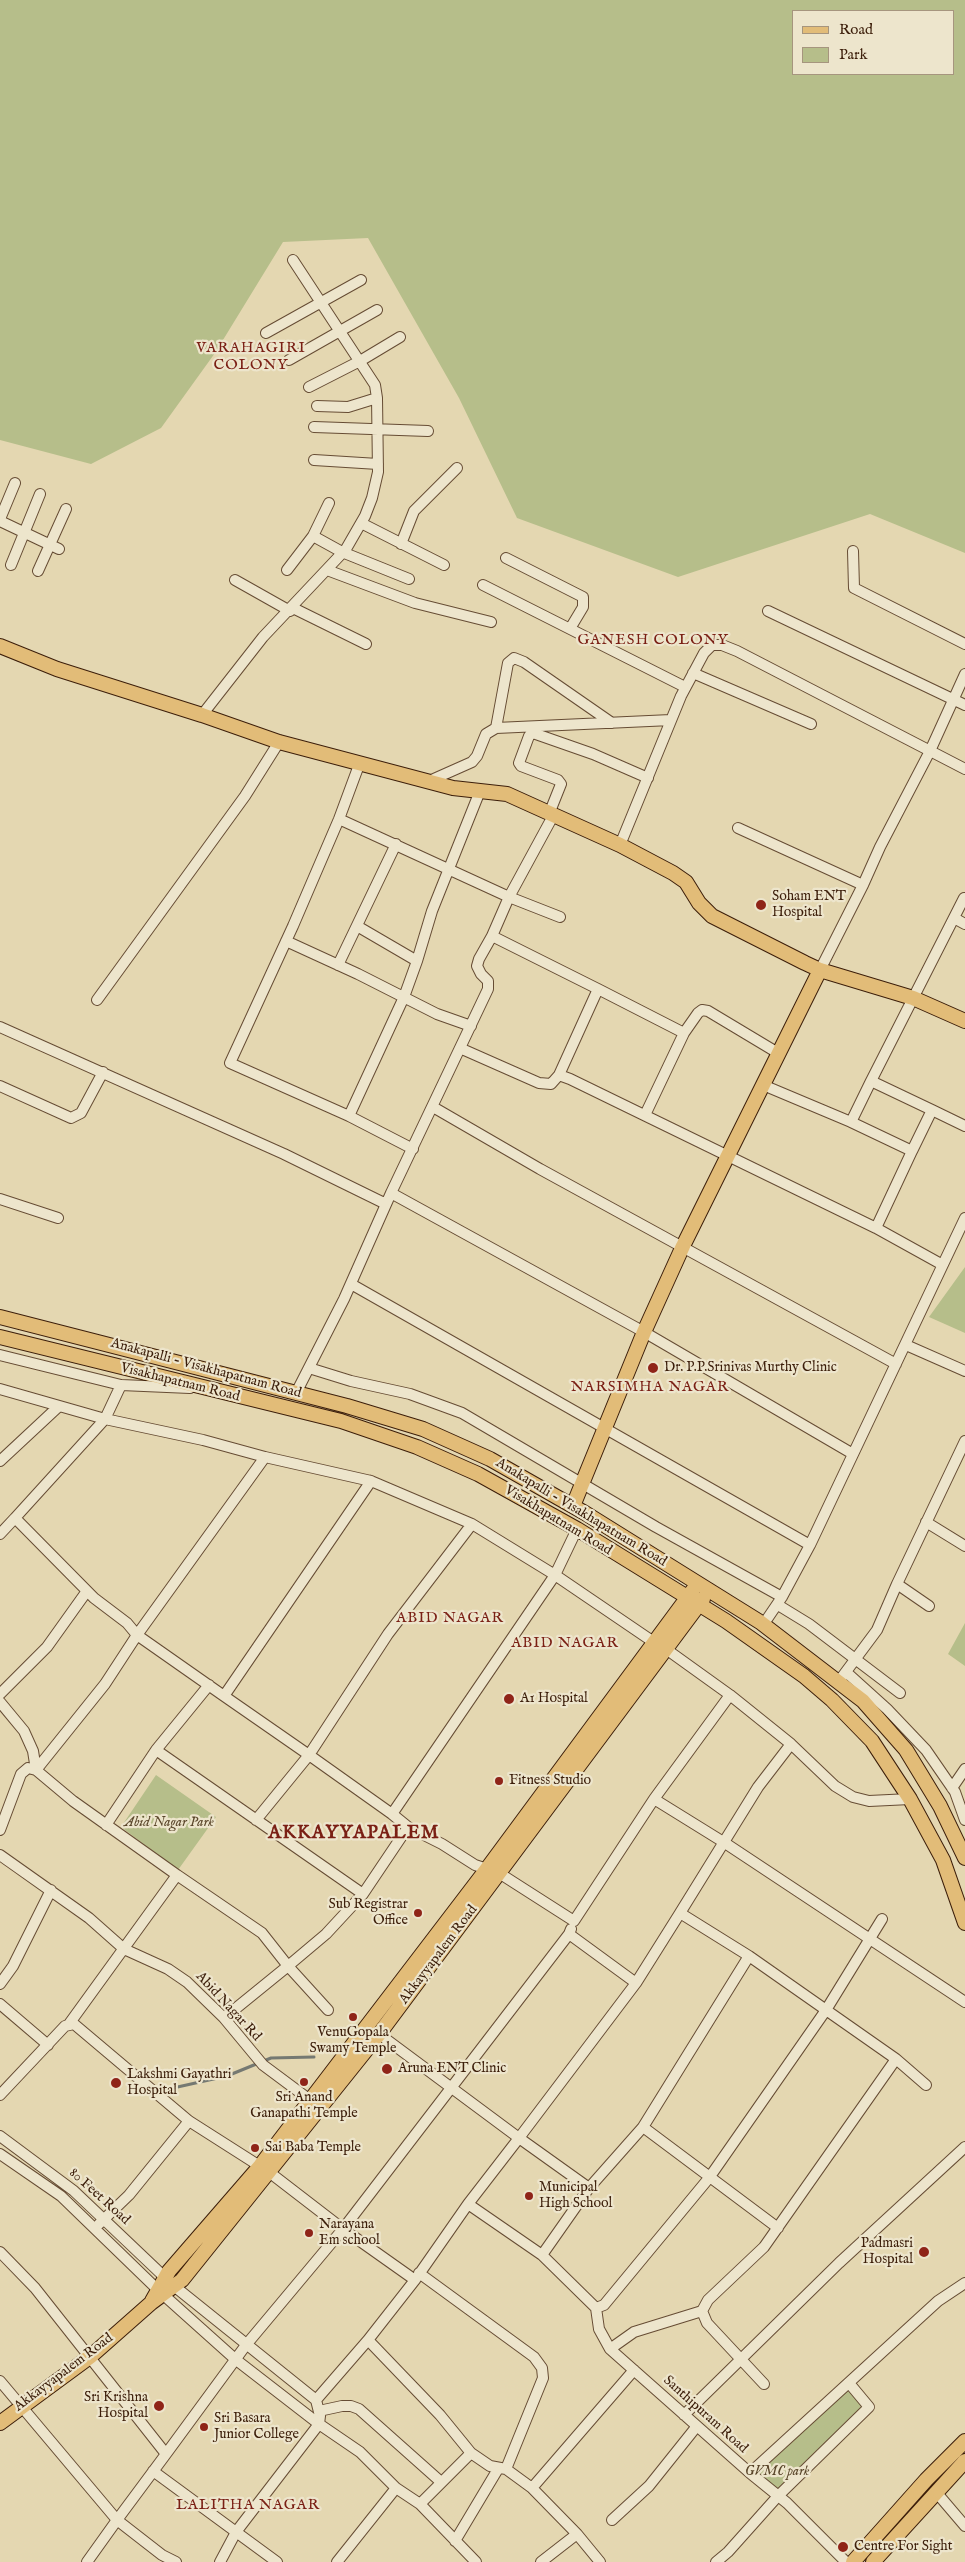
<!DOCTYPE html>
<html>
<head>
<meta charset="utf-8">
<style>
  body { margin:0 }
  #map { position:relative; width:965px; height:2562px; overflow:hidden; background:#e4d7b1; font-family:"IM FELL English",serif }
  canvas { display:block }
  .legend { position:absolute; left:792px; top:10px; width:162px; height:65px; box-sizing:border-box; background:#ede5cc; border:1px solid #a6957e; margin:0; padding:6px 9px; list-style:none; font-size:15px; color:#3c1e0a }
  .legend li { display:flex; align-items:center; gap:10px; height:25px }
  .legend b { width:25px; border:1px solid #a6957e }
</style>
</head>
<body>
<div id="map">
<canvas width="965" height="2562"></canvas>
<ul class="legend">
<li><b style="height:6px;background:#e2bc78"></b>Road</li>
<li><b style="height:14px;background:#b6be8a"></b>Park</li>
</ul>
</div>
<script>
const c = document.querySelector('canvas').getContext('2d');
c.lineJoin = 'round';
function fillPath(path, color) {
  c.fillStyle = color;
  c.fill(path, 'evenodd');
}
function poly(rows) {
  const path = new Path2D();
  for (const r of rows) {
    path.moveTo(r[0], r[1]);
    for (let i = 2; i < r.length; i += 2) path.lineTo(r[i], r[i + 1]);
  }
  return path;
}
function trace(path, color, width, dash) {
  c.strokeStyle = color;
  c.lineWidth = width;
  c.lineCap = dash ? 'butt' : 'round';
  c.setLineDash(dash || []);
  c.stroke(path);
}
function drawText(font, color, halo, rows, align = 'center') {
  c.font = font + ' "IM FELL English",serif';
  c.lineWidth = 4.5;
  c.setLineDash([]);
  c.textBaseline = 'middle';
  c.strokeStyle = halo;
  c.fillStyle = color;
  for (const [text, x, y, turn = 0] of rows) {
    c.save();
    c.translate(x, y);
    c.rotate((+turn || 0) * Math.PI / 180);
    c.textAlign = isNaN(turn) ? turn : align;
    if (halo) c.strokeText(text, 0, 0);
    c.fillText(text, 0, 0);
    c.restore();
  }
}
const green = poly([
  [0,0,965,0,965,553,870,514,678,577,517,518,459,398,368,238,283,242,215,353,161,428,91,464,0,440],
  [794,11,954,11,954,74,794,74],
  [965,1267,965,1333,929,1317],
  [965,1623,965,1666,948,1654],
  [156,1775,216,1817,178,1870,121,1827],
  [849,2383,869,2407,778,2496,750,2473]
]);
const stream = poly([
  [173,2088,227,2076,271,2058,314,2057]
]);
const minor = poly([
  [266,333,361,280],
  [289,360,377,310],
  [309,387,360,361,400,337],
  [317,406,348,407,377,398],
  [314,427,428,431],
  [314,460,378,464],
  [0,519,15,483],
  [0,521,59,549],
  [361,523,444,565],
  [313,536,342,552,409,579],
  [401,544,414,511,457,468],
  [853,551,854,588,965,644],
  [506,558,583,597,583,607,571,627],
  [11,565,40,494],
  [287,570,313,536,329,503],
  [327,570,415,603,491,622],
  [38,571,66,509],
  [235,580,290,611],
  [483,585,685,687],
  [293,608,366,644],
  [768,611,965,705],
  [693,673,811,724],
  [202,715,263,637,346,549,365,516,372,498,378,472,377,398,375,385,293,260],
  [496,728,508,663,514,658,524,662,612,723],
  [359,765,339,819,293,926,230,1063,349,1116,413,1149],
  [427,782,472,762,477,756,486,734,496,728,671,720],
  [549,814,561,784,558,780,521,766,519,763,529,736,533,733,593,754,648,778],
  [339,819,509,897,560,917],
  [738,828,863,885],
  [620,845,681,696,704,653,712,645,722,645,737,651,965,769],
  [954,918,965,924],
  [357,926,417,961],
  [492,936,598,989],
  [286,941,358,974,437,1014,471,1026],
  [338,965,396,844],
  [820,970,863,885,880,847,930,751,965,674],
  [97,1000,245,796,279,742],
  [0,1027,284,1154,386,1204],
  [462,1049,539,1083,551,1084,559,1075,570,1079,876,1228,941,1264],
  [559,1075,598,989,684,1033],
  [871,1081,964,898],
  [763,1085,851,1122,912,1151,876,1228],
  [0,1086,71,1118,81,1113,103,1072],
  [433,1107,540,1169,896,1364],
  [645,1115,684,1033,698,1013,702,1010,708,1011,778,1053],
  [349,1116,404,997,417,961,432,911,480,791],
  [851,1122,871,1081,932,1110],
  [912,1151,932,1110,965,1126],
  [391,1193,644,1332,853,1454],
  [0,1199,58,1218],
  [351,1284,810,1545],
  [906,1345,965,1371],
  [0,1355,121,1385,190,1388],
  [309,1368,351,1381,410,1394,462,1413,656,1527,782,1597],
  [0,1389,105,1419,203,1440,265,1457],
  [296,1393,344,1299,391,1193,488,989,488,981,481,974,477,966,479,959,492,936,509,897,553,816],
  [0,1461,58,1407],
  [15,1518,105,1419,121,1385],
  [926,1522,965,1546],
  [577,1529,555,1575,392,1814,408,1827,442,1844,475,1865,499,1873,574,1921,654,1799,725,1843,965,2002],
  [0,1534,15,1518,94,1598,127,1623,137,1635,105,1684,36,1770,73,1801,177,1875,69,2024],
  [778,1605,809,1624,900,1693],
  [929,1606,897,1584,965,1441],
  [763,1625,782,1597,810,1545,965,1218],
  [846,1672,887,1709,926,1750,955,1792,965,1820],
  [842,1677,877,1630,897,1584],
  [209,1685,156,1750,363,1894],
  [0,1694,47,1647,87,1591],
  [224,1696,137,1635,265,1457,371,1481],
  [0,1702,24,1731,33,1751,36,1770,28,1768,21,1774,0,1830],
  [791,1744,835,1786,853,1797,869,1801,910,1799],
  [952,1788,965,1769],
  [654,1799,730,1695,666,1649],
  [392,1814,309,1755,388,1634,472,1524,555,1575,655,1643],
  [256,1820,309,1755,224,1696,371,1481,472,1524],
  [106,1825,156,1750],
  [0,1855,89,1918,124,1949,168,1969,187,1982,224,2018,263,2065,310,2100],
  [177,1875,262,1933,288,1966,224,2018],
  [680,1913,758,1787,791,1744,730,1695],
  [636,1983,680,1913,749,1956,896,2059,926,2085],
  [0,1984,13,1966,51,1890],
  [0,2004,48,2045],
  [328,2010,288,1966,326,1934,363,1894,408,1827],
  [379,2034,519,2138,636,1983,569,1934,571,1929],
  [0,2095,65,2026,74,2024,189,2121,269,2172,343,2229,569,1934],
  [643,2127,749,1956],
  [0,2136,74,2191,174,2286,316,2400,320,2416,319,2424,236,2532,220,2562],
  [0,2154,61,2196,158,2290,235,2359,319,2424,360,2452,396,2488,337,2562],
  [468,2204,519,2138,589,2188,643,2127,778,2228],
  [99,2224,129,2195,189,2121],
  [0,2252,35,2288,166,2454,117,2520,162,2555,176,2562],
  [542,2255,589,2188],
  [419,2273,534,2357,542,2368,543,2378,506,2469],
  [596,2308,604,2305,709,2178,826,2010,882,1919],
  [368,2340,415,2280,468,2204,542,2255,596,2308,599,2329,610,2349,750,2473,787,2503,846,2562],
  [610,2349,634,2332,702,2311],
  [0,2381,117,2520,87,2562],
  [764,2384,707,2323,702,2311,708,2300,764,2247,896,2059],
  [316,2400,368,2340,440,2415,471,2453,490,2466,506,2469,532,2488,634,2370],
  [319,2411,342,2406,351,2406,359,2409,441,2482],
  [684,2415,839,2263,965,2147],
  [166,2454,246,2345,343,2229,415,2280],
  [153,2471,277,2562],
  [750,2473,938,2301,965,2283],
  [396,2488,420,2504,471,2453],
  [532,2488,577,2534,600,2562],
  [936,2492,965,2526],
  [420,2504,476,2562],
  [612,2520,649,2486,697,2426],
  [455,2541,498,2469],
  [541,2562,577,2534],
  [716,2562,728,2552,778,2496,869,2407,849,2383]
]);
const major = poly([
  [0,646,57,669,202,715,279,742,453,788,507,794,620,845,673,873,686,882,699,903,712,916,805,963,820,970,913,998,965,1021],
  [0,1317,347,1406,423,1429,490,1459,585,1513,760,1622,863,1701,906,1750,940,1806,965,1858],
  [0,1337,341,1421,417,1447,478,1474,577,1529,726,1621,804,1676,832,1700,872,1741,910,1799,943,1860,965,1923],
  [573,1506,644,1332,683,1246,820,970],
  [152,2301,169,2271,260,2166,486,1870,693,1590],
  [0,2423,91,2356,151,2303,182,2280,379,2034,703,1599],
  [853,2562,926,2480,965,2441],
  [873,2562,965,2461]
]);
const markers = [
  [761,905,6,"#8f2418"],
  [653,1368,6,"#8f2418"],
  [509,1699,6,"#8f2418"],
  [499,1781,5,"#8f2418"],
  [418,1913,5,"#8f2418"],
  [353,2017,5,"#8f2418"],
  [387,2069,6,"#8f2418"],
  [304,2082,5,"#8f2418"],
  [116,2083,6,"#8f2418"],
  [255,2148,5,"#8f2418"],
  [529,2196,5,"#8f2418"],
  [309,2233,5,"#8f2418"],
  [924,2252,6,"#8f2418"],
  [159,2406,6,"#8f2418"],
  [204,2427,5,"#8f2418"],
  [843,2547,6,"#8f2418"]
];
const poiNames = [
  ["Soham ENT",772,897],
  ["Hospital",772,913],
  ["Dr. P.P.Srinivas Murthy Clinic",664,1368],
  ["A1 Hospital",520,1699],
  ["Fitness Studio",509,1781],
  ["Sub Registrar",408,1905,"right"],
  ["Office",408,1921,"right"],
  ["VenuGopala",353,2033,"center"],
  ["Swamy Temple",353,2049,"center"],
  ["Aruna ENT Clinic",398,2069],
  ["Lakshmi Gayathri",127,2075],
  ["Hospital",127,2091],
  ["Sri Anand",304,2098,"center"],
  ["Ganapathi Temple",304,2114,"center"],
  ["Sai Baba Temple",265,2148],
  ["Municipal",539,2188],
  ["High School",539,2204],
  ["Narayana",319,2225],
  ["Em school",319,2241],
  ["Padmasri",913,2244,"right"],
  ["Hospital",913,2260,"right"],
  ["Sri Krishna",148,2398,"right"],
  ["Hospital",148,2414,"right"],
  ["Sri Basara",214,2419],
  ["Junior College",214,2435],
  ["Centre For Sight",854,2547]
];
const streetNames = [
  ["Anakapalli - Visakhapatnam Road",206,1369,15],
  ["Visakhapatnam Road",180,1383,14],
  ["Anakapalli - Visakhapatnam Road",581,1513,31],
  ["Visakhapatnam Road",558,1521,31],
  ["Akkayyapalem Road",439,1955,-53],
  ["Abid Nagar Rd",228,2007,47],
  ["80 Feet Road",99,2197,42],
  ["Akkayyapalem Road",64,2373,-37],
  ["Santhipuram Road",705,2415,42]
];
const parkNames = [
  ["Abid Nagar Park",169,1823],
  ["GVMC park",777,2472]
];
const neighbourhoodNames = [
  ["VARAHAGIRI",251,349],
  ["COLONY",251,366],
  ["GANESH COLONY",653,641],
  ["NARSIMHA NAGAR",650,1388],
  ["ABID NAGAR",450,1619],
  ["ABID NAGAR",565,1644],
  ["LALITHA NAGAR",248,2506]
];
const districtNames = [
  ["AKKAYYAPALEM",354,1834]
];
fillPath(green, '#b6be8a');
trace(stream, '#757972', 3);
trace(minor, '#664c34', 12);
trace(major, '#3c1e0a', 16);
trace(minor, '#ede5cc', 10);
trace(major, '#e2bc78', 14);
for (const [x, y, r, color] of markers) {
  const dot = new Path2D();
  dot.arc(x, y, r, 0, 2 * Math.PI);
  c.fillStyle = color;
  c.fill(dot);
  trace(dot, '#ede5cc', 2);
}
drawText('14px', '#3c1e0a', '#ede5cc', poiNames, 'left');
drawText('14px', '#3c1e0a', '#ede5cc', streetNames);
drawText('italic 14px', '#5a462a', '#ede5cc', parkNames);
c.letterSpacing = '1px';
drawText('15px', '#7a1f14', '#ede5cc', neighbourhoodNames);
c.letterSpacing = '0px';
c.letterSpacing = '1px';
drawText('bold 19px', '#7a1f14', '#ede5cc', districtNames);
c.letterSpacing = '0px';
</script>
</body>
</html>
